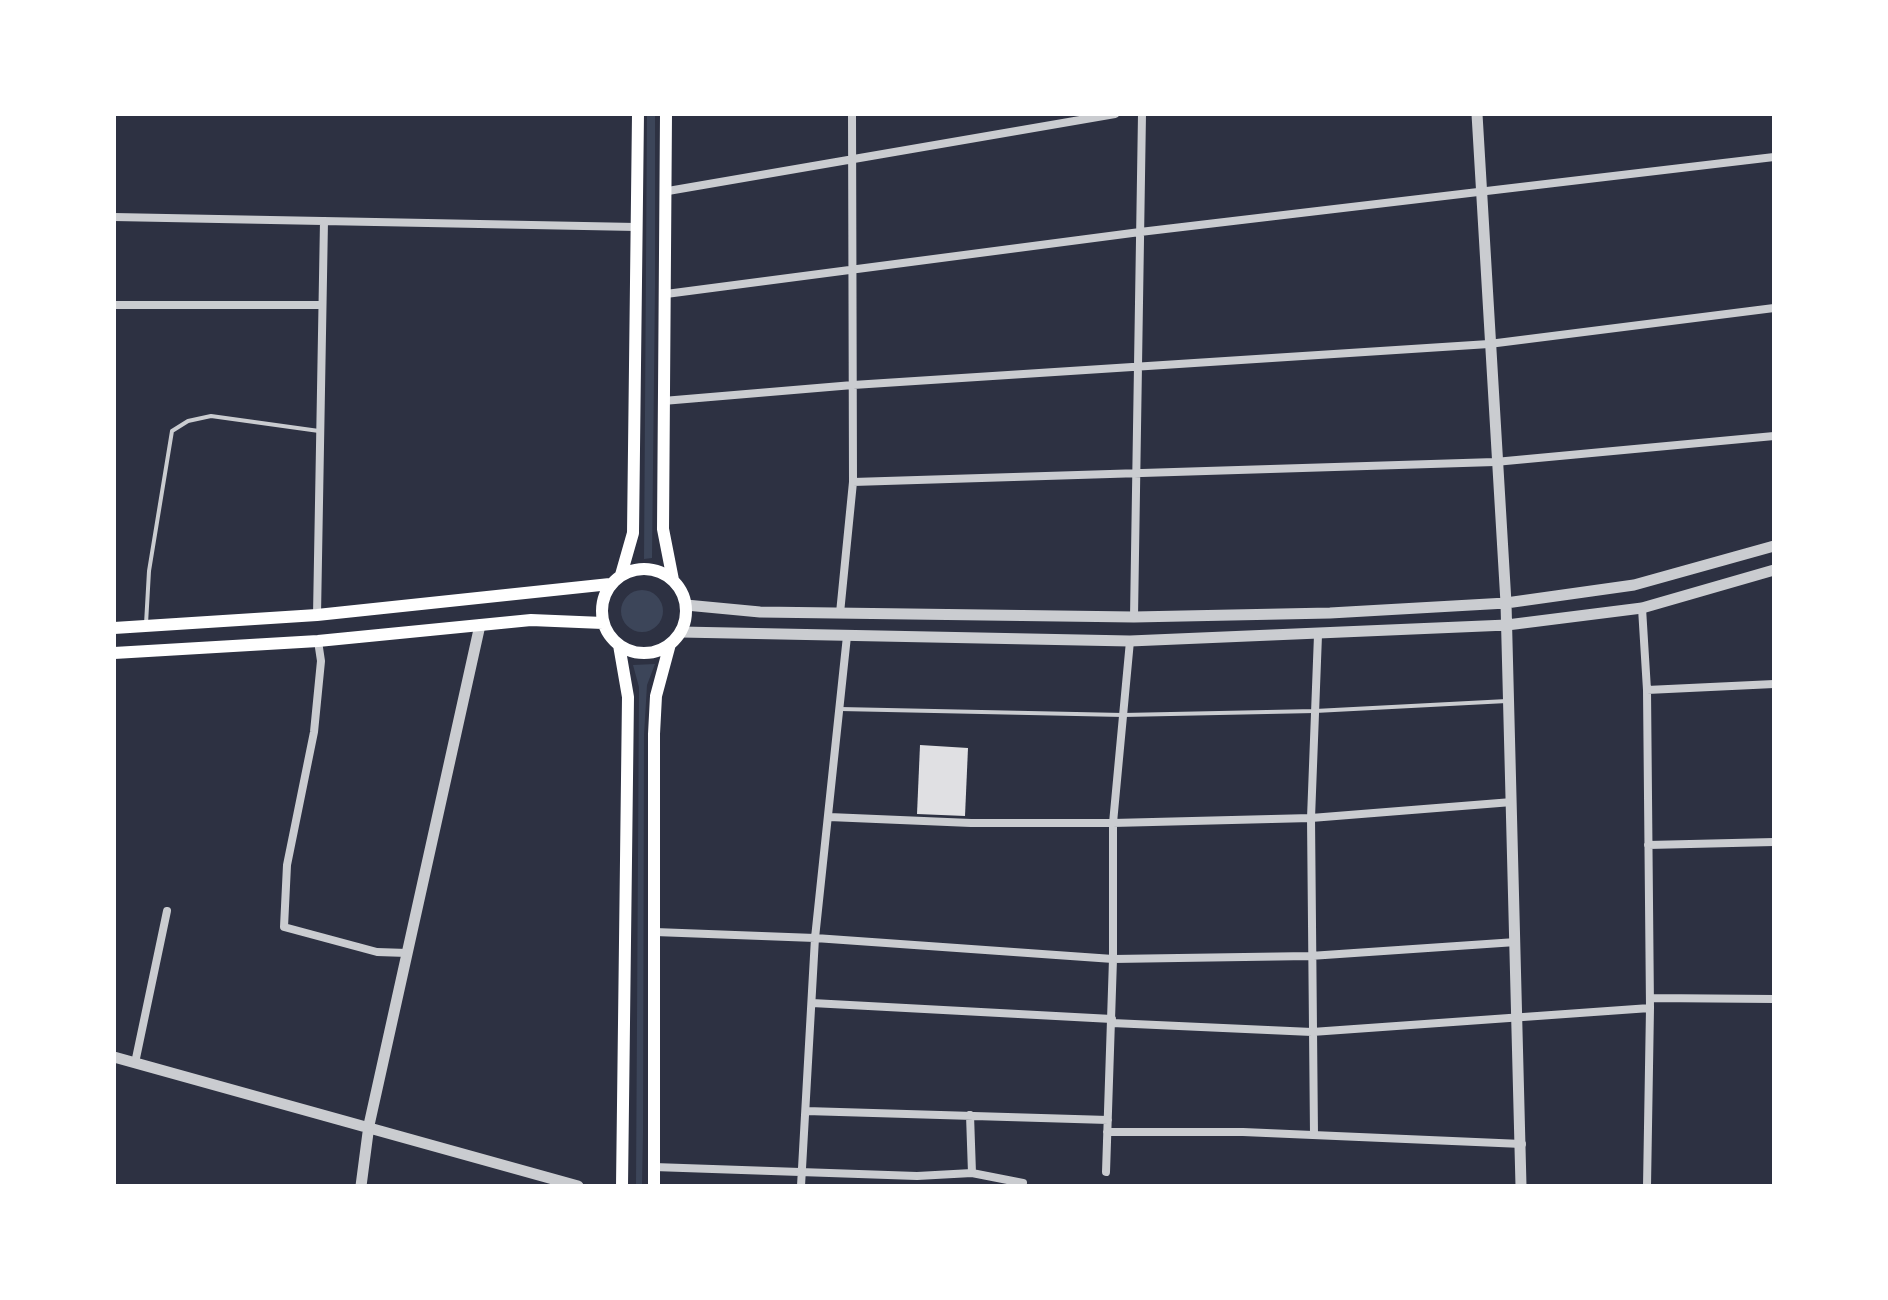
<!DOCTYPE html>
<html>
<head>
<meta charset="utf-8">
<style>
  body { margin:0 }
  #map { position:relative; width:1888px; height:1300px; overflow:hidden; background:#2d3142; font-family:Commissioner,sans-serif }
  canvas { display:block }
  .frame { position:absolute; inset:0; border:116px solid #fff; pointer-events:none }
</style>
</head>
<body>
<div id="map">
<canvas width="1888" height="1300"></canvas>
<div class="frame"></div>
</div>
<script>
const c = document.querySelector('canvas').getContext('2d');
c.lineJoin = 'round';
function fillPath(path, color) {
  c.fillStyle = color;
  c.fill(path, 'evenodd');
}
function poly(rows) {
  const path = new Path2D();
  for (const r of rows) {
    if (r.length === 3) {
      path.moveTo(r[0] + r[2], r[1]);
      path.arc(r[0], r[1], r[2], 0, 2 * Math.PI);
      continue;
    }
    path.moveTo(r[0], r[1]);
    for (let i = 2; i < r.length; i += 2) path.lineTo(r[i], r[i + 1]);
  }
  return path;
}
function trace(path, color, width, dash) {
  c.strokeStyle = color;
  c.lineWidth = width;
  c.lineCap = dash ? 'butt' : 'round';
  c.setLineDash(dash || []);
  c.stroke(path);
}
const green = poly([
  [647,114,655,114,655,288,652,558,644,559],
  [642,611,21],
  [655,664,647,685,644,735,643,1133,642,1186,636,1186,639,687,633,665]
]);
const building = poly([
  [920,745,968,748,965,816,917,814]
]);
const service = poly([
  [146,624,149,571,172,431,188,421,211,416,319,431],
  [840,709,1123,715,1315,711,1507,701]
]);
const minor = poly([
  [668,191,1115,114],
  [114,217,636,227],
  [666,294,1140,232,1774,157],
  [114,305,322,305],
  [663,401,853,385,1489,344,1774,308],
  [853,482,1495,462,1774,436],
  [1642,608,1647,690,1650,1008,1647,1186],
  [840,613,853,482,852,114],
  [317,615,324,221],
  [1134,617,1142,114],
  [318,641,321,661,314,732,287,865,284,927,377,952,407,953],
  [1647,690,1774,684],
  [829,817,971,823,1113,823,1311,818,1512,802],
  [1648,845,1774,842],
  [655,932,815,938,1113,959,1310,956,1516,942],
  [1650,998,1774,999],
  [812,1003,1112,1019],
  [1112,1023,1312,1032,1650,1008],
  [135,1063,167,911],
  [806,1111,1108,1120],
  [970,1115,972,1173],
  [1107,1132,1243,1132,1522,1144],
  [1314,1135,1311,818,1318,635],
  [654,1167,917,1176,972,1173,1023,1183,1022,1186],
  [1106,1172,1113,959,1113,823,1130,641],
  [801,1186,815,938,847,636]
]);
const tertiary = poly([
  [1477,114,1506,603,1521,1186],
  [686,605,760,612,1134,617,1330,613,1506,603,1634,585,1774,546],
  [681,632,1130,641,1507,625,1642,608,1774,570],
  [114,1057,578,1186],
  [361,1186,369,1125,480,625]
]);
const secondary = poly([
  [666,114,663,529,673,580],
  [644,611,42],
  [621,575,633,533,638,114],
  [114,628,317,615,610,584],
  [619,645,628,697,622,1186],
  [114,653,318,641,531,620,603,623],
  [654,1186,654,734,656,696,670,644]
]);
fillPath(green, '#3c4559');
fillPath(building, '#e0e0e3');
trace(service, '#caccd0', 4);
trace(minor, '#caccd0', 8);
trace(tertiary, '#caccd0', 11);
trace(secondary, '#fff', 12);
</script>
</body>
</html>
